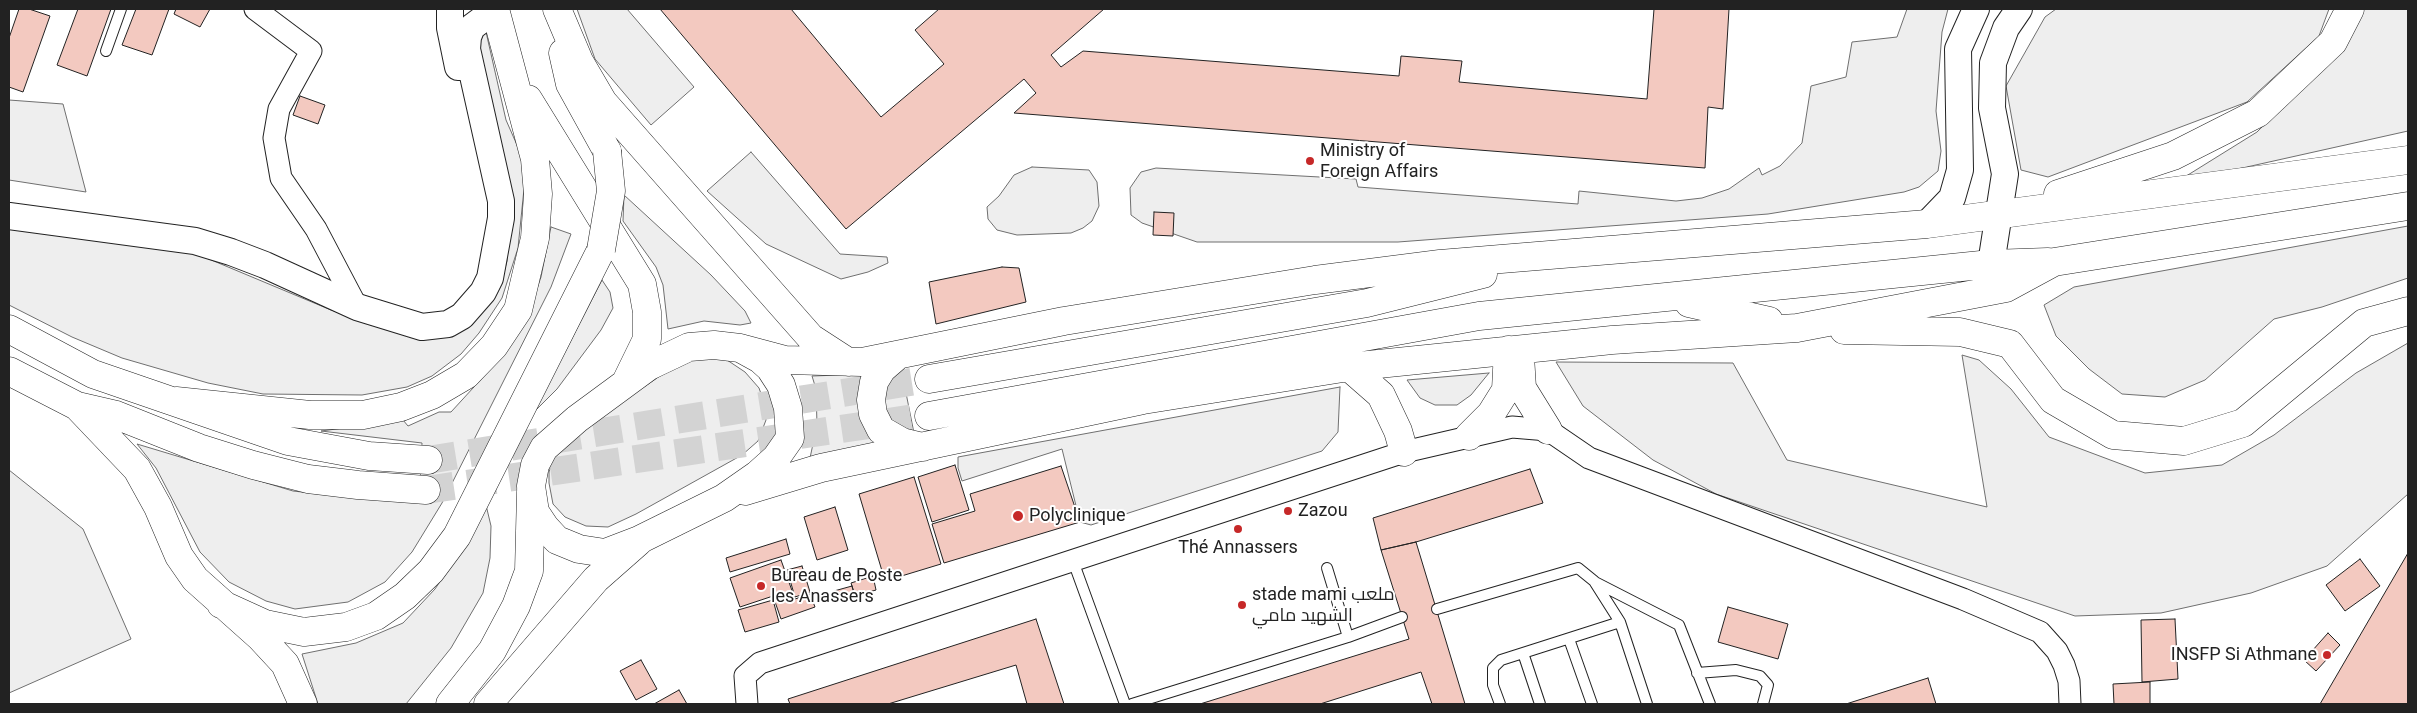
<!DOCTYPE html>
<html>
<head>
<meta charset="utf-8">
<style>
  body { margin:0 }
  #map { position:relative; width:2417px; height:713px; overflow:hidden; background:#fff; font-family:Roboto,sans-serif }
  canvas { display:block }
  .frame { position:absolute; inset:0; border:10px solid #222; pointer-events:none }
</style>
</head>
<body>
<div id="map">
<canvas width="2417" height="713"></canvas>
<div class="frame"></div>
</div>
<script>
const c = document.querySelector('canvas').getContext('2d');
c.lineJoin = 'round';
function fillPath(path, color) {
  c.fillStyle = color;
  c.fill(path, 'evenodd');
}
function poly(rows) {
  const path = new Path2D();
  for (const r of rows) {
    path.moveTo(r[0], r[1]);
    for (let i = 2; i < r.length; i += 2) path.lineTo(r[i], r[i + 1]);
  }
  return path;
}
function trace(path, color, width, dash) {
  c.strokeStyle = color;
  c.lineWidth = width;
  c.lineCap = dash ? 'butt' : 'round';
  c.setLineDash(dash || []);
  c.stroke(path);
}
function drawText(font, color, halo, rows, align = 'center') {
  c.font = font + ' Roboto,Cairo,sans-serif';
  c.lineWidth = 4;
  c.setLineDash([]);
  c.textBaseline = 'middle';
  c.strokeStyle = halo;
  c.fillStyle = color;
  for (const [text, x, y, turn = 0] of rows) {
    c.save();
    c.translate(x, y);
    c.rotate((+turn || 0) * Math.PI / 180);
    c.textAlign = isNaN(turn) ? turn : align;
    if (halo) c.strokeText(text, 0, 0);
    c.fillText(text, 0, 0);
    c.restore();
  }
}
const green = poly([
  [577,9,627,9,694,87,651,125,595,59,577,9],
  [1907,9,1948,9,1942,32,1936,111,1941,151,1938,171,1919,187,1904,192,1768,214,1398,242,1197,242,1142,223,1131,215,1130,188,1141,172,1156,168,1356,179,1358,187,1578,204,1579,191,1676,201,1702,198,1729,189,1759,168,1762,175,1780,166,1802,143,1811,86,1846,77,1852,42,1897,37,1907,9],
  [2056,9,2329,9,2319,36,2247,102,2048,177,2021,170,2006,86,2045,17,2056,9],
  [2362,9,2408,9,2408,131,2175,183,2257,132,2346,44,2362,9],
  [486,32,506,120,524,161,525,179,518,248,502,298,479,333,461,354,432,376,407,387,362,395,263,394,208,383,122,358,72,337,9,305,9,222,197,254,331,310,385,329,417,338,503,276,507,261,507,241,472,39,486,32],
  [9,100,63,104,86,192,9,180,9,100],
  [751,152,840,254,887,257,888,263,868,272,841,279,766,244,707,191,751,152],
  [1032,167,1089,170,1097,182,1099,206,1092,221,1083,228,1071,233,1017,235,997,230,988,219,987,207,999,196,1014,175,1032,167],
  [624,195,711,275,745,311,751,323,740,325,704,321,668,329,663,285,656,267,623,221,624,195],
  [2408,226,2408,278,2322,307,2274,319,2205,380,2165,397,2122,394,2089,369,2056,336,2044,305,2074,287,2408,226],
  [551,227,571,234,551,287,442,503,412,552,385,582,348,602,295,609,266,601,229,582,200,552,156,468,137,444,293,491,347,497,419,501,422,443,321,431,403,420,408,426,439,412,451,412,496,363,526,320,541,277,551,227],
  [602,280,610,292,613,308,601,330,557,389,534,412,602,280],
  [2408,343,2408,494,2327,566,2251,593,2161,613,2075,616,1716,494,1653,460,1583,406,1556,362,1733,363,1787,460,1987,507,1962,355,1979,360,2011,389,2049,437,2145,473,2222,465,2274,435,2356,373,2408,343],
  [688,357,724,358,745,372,759,388,765,405,766,420,758,441,742,455,636,514,608,527,586,526,565,517,553,504,549,483,549,472,554,457,570,437,688,357],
  [901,368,914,433,883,415,882,383,901,368],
  [1489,373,1471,395,1457,405,1435,405,1420,398,1407,380,1489,373],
  [869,374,883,442,810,458,817,425,816,389,812,376,869,374],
  [1340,387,1338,432,1322,451,1091,525,1080,522,1062,449,962,481,958,468,958,457,1340,387],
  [9,470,83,529,131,639,9,693,9,470],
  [486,505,491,526,490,558,483,593,451,648,406,704,318,704,302,654,356,643,403,623,435,589,464,546,486,505]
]);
const building = poly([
  [19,9,29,9,50,16,23,92,9,87,9,38,19,9],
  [78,9,111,9,87,76,57,65,78,9],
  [136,9,169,9,152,55,122,45,136,9],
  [176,9,210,9,200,27,174,14,176,9],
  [660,9,791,9,881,117,944,64,915,30,939,9,1104,9,1051,55,1061,67,1083,51,1399,76,1401,56,1462,61,1459,82,1647,99,1654,9,1729,9,1723,109,1708,107,1705,168,1014,113,1036,93,1024,79,846,229,660,9],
  [300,96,325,105,318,124,293,115,300,96],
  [1154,212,1174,213,1173,236,1153,235,1154,212],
  [1002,267,1019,268,1026,302,936,324,929,282,1002,267],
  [955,465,969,510,932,522,918,477,955,465],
  [1061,466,1080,522,944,563,932,524,975,511,970,494,1061,466],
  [1530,469,1543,503,1416,542,1381,550,1373,518,1530,469],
  [914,477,941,564,885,581,859,494,914,477],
  [835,507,848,550,817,560,804,517,835,507],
  [786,539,790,554,730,572,726,558,786,539],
  [1416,542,1465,704,1432,704,1421,672,1320,704,1200,704,1409,639,1381,550,1416,542],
  [2408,553,2408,704,2320,704,2408,553],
  [2360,559,2380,586,2345,611,2326,585,2360,559],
  [781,560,795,599,810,594,815,607,781,619,773,596,740,607,730,578,781,560],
  [802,566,810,592,795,597,787,570,802,566],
  [873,576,876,590,855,596,851,583,873,576],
  [852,586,855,596,837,602,834,591,852,586],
  [773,600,779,622,745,632,738,610,773,600],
  [1728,607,1788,624,1778,659,1718,642,1728,607],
  [1036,619,1064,704,1027,704,1016,665,888,704,790,704,788,699,1036,619],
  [2175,619,2178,679,2142,682,2141,620,2175,619],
  [2328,633,2340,645,2316,671,2304,660,2328,633],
  [641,660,657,689,636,700,620,671,641,660],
  [1928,678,1936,704,1846,704,1928,678],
  [2150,682,2150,704,2114,704,2113,684,2150,682],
  [679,690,687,704,654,704,679,690]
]);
const trunkTunnel = poly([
  [428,460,929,379],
  [426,490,929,416]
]);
const service = poly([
  [106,51,121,9],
  [1073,561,1125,704],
  [1327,568,1348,637],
  [1595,582,1679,625,1710,704],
  [1437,609,1578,568,1594,581,1620,622,1647,704],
  [1569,639,1592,704],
  [1523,653,1540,704],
  [1697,673,1736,670,1760,676,1768,685,1763,704],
  [1132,704,1348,637,1402,617],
  [1500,704,1493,685,1493,668,1501,660,1620,622]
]);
const minor = poly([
  [255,9,311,51,279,109,274,138,281,178,316,229,357,307],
  [747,704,745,676,760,663,1404,452,1512,427,1548,430,1589,458,1963,599,2040,632,2057,651,2064,665,2069,681,2070,704]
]);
const tertiary = poly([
  [450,9,450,28,458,67],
  [9,216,195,241,231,252,265,265,357,307,422,327,448,324,462,316,483,292,490,278,501,218,501,201,467,49,468,37,472,27,496,9],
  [1927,224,1952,198,1960,170,1958,49,1976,9],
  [1991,264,2005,174,1992,108,1993,63,2006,28,2019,9]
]);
const secondary = poly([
  [450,704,492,651,516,606,529,571,531,492],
  [488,704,596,579,638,542]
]);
const trunk = poly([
  [557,9,579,61,603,102,811,338,848,362],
  [563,53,570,84,607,151],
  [528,99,642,284,647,312,647,339,627,380],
  [2058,194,2173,156,2258,113,2333,42,2350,9],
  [1689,303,1769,321],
  [9,329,93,374,288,441,369,456,428,460],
  [1844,330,1960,332,2010,344,2053,400,2113,435,2184,441,2243,423,2364,323,2408,311],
  [740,348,760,359,770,368,781,385,788,408,790,438,776,458,757,475,724,498,639,540,605,553,579,549,557,540,545,527,535,512,531,486,535,465,544,448,577,419,649,366,689,347,714,345,740,348,785,360,862,362,1064,321,1315,280,1440,264,1927,224,2408,160],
  [897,356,882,369,874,382,871,400,873,414,881,430,902,442,923,447],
  [1520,356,1522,388,1548,430],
  [1349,367,1381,395,1398,431,1404,452],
  [9,371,77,406,116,415,199,448,253,465,308,479,358,485,426,490],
  [929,379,1367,303,1483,274],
  [176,401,310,415,363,415,401,407,432,395,466,375,494,346,518,310,535,238,538,194,535,159,495,9],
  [77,406,137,469,158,507,179,556,195,579,260,637,285,664,303,704],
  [929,416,1479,316,1991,264,2048,262],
  [1469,436,1491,414,1506,390,1508,350],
  [745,491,821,468,1143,400,1349,367,1612,340,1797,328,2006,288,2054,262,2408,206],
  [221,604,265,624,304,632,346,627,376,616,405,596,431,571,457,536,601,250]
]);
const trunkBridge = poly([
  [601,250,611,191,607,151]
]);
const markers = [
  [1310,161,5,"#c62828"],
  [1288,511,5,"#c62828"],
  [1018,516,6,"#c62828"],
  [1238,529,5,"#c62828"],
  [761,586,5,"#c62828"],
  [1242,605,5,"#c62828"],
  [2327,655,5,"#c62828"]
];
const poiNames = [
  ["Ministry of",1320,151],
  ["Foreign Affairs",1320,172],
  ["Zazou",1298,511],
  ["Polyclinique",1029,516],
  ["Thé Annassers",1238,548,"center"],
  ["Bureau de Poste",771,576],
  ["les Anassers",771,597],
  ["stade mami ملعب",1252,595],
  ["الشهيد مامي",1252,616],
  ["INSFP Si Athmane",2317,655,"right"]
];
fillPath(green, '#eee');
trace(green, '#6f6f6f', 1);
fillPath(building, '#f3c9c0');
trace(building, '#222', 1);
trace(trunkTunnel, '#d3d3d3', 28, [28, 14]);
trace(service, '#222', 12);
trace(minor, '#222', 23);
trace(tertiary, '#222', 28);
trace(secondary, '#222', 29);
trace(trunk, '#222', 29);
trace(service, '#fff', 10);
trace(minor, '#fff', 21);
trace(tertiary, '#fff', 26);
trace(secondary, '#fff', 28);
trace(trunk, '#fff', 28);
trace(trunkBridge, '#222', 29, []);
trace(trunkBridge, '#fff', 28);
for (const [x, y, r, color] of markers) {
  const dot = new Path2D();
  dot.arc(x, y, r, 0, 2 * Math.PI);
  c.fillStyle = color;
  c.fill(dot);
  trace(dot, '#fff', 2);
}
drawText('18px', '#222', '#fff', poiNames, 'left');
</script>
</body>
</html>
